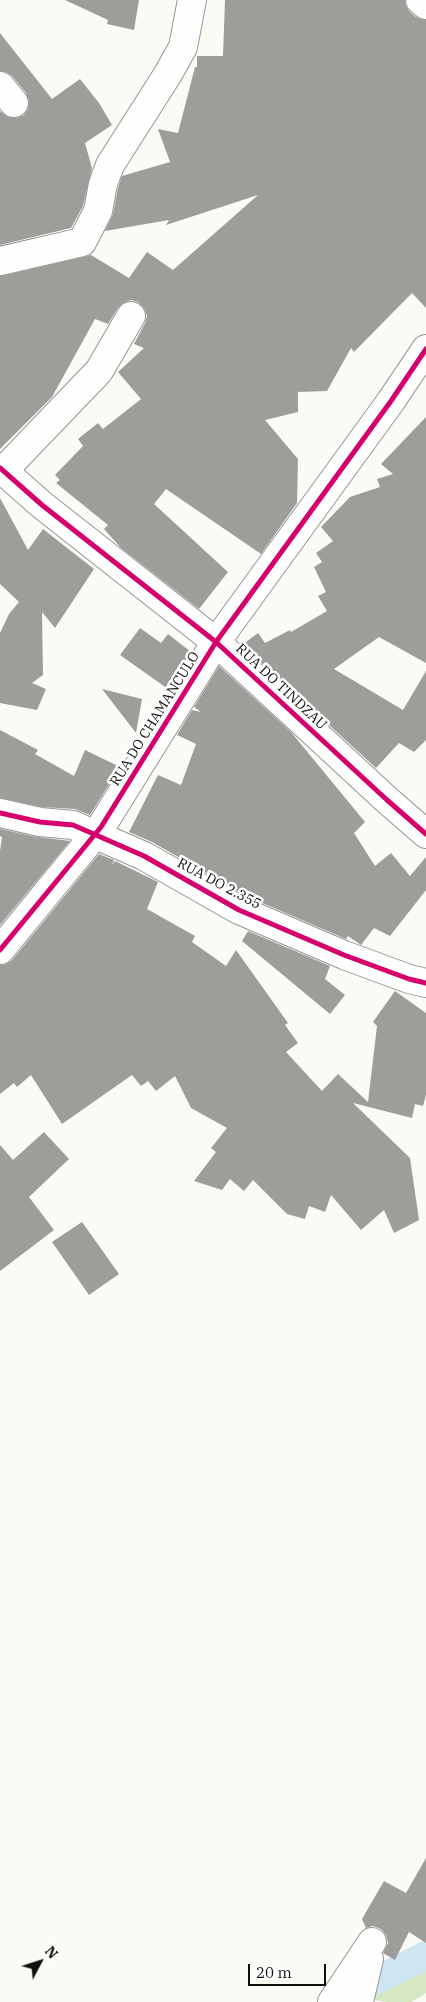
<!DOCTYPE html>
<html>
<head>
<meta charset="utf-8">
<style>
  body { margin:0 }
  #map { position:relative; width:426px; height:2002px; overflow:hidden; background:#fbfaf5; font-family:"IBM Plex Serif",serif }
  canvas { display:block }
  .north { position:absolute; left:15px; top:1937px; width:50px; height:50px; -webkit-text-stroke:4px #fff; paint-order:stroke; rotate:50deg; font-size:14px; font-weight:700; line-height:20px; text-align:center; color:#0f0f0f }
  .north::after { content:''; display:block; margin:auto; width:18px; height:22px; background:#0f0f0f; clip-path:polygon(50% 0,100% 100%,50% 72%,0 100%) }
  .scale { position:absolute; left:248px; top:1964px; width:78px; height:22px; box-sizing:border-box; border:2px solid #0f0f0f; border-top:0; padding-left:6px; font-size:15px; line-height:18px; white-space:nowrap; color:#0f0f0f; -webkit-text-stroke:4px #fff; paint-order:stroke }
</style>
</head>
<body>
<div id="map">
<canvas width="426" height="2002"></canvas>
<div class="north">N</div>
<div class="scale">20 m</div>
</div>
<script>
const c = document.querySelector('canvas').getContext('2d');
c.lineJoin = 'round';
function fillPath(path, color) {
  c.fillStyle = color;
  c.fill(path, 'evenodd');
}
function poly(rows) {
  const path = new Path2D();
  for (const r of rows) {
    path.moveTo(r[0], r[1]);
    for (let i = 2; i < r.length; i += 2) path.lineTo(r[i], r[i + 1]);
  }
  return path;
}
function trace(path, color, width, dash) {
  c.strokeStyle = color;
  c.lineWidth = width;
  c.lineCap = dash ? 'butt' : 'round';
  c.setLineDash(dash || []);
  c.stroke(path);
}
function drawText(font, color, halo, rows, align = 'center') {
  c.font = font + ' "IBM Plex Serif",serif';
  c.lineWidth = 5;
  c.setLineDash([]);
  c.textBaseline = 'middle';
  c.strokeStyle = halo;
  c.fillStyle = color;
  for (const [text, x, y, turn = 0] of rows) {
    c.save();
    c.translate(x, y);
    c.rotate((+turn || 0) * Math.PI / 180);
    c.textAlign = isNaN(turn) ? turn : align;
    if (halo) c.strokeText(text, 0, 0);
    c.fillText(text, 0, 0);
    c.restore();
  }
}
const forest = poly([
  [369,1958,411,1970,420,1959,426,1961,426,1993,412,2002,386,2002,357,1998]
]);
const canal = poly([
  [363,1987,426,1955]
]);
const building = poly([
  [65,0,139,0,134,30,107,24,108,20],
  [225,0,405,0,406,6,410,12,416,17,426,20,426,308,412,293,354,352,351,348,327,391,298,392,298,412,265,420,298,459,297,503,261,554,166,489,154,504,228,572,199,609,121,548,104,529,108,525,56,483,60,480,55,475,83,446,78,439,98,423,103,429,141,399,118,372,144,348,134,344,145,323,147,316,144,308,138,302,131,300,123,303,118,308,108,324,95,319,52,397,0,449,0,276,91,255,129,278,147,252,173,270,258,195,166,225,169,220,105,231,113,214,118,188,122,176,170,162,158,129,178,133,195,67,197,67,197,56,223,56],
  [0,33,52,99,80,79,99,103,112,125,85,143,92,168,83,206,71,228,0,245,0,111,8,117,17,118,24,115,28,109,29,101,26,93,12,76,6,72,0,71],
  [426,417,426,663,379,637,334,669,403,710,426,671,426,740,414,752,399,743,376,768,242,645,258,633,265,643,290,630,291,632,327,611,318,596,326,592,314,567,322,562,316,553,333,541,321,527,350,497,380,487,377,479,393,474,381,464],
  [0,498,28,550,43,529,94,569,55,628,42,612,43,675,32,683,46,689,37,710,0,703,0,633,9,614,19,602,0,584],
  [140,628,161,643,168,634,191,652,168,689,120,655],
  [219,666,291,732,365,822,354,833,375,866,391,853,410,876,426,857,426,890,390,936,374,928,361,945,348,936,346,939,246,896,152,842,129,832,158,775,181,785,196,744,177,735,192,710,201,712,194,707],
  [102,689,142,699,136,733],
  [0,730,38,750,35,754,74,776,85,750,120,767,90,815,75,809,42,807,0,798],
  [0,829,37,837,70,841,0,925,0,851,2,837,0,836],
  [99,854,114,860,112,865,115,861,158,882,147,909,195,936,192,942,226,966,236,950,288,1023,285,1025,298,1043,286,1052,322,1091,338,1074,368,1102,377,1026,373,1022,395,991,426,1013,426,1095,423,1106,415,1104,412,1118,353,1103,410,1158,419,1220,394,1233,384,1210,361,1230,331,1195,325,1212,309,1206,305,1219,287,1214,253,1180,244,1191,230,1179,222,1190,194,1181,216,1152,211,1148,227,1128,191,1108,175,1076,156,1091,148,1081,141,1086,132,1075,62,1124,31,1075,17,1087,14,1083,0,1094,0,965,6,964,12,960],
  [248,931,330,966,325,979,345,995,330,1014,242,941],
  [44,1132,69,1159,29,1197,54,1230,0,1271,0,1145,13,1160],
  [82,1222,119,1274,89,1295,52,1242],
  [426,1858,426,1943,409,1932,395,1960,383,1953,388,1943,386,1935,381,1929,373,1926,366,1928,362,1919,384,1881,406,1893]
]);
const minor = poly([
  [420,0,426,5],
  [0,86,14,103],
  [0,261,82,242,98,211,103,184,110,165,168,74,183,47,192,0],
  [0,468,42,505,216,642,387,800,426,834],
  [3,471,99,371,131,316],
  [0,813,40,822,73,825,144,856,239,910,344,955,409,979,426,983],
  [0,950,101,827,216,642,391,401,426,349],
  [332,2002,372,1942],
  [359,2002,369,1959]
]);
const cycleway = poly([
  [0,468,42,505,216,642,387,800,426,834],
  [0,813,40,822,73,825,144,856,239,910,344,955,409,979,426,983],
  [0,950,101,827,216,642,391,401,426,349]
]);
const streetNames = [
  ["RUA DO TINDZAU",281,687,43],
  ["RUA DO CHAMANCULO",155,719,-58],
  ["RUA DO 2.355",219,884,28]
];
fillPath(forest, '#d6e7c5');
trace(canal, '#cee6f4', 28);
fillPath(building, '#9f9d9a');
trace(minor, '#959593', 30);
trace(minor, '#fefefe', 28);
trace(cycleway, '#d6006c', 5);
drawText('14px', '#0f0f0f', '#fff', streetNames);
</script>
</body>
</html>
